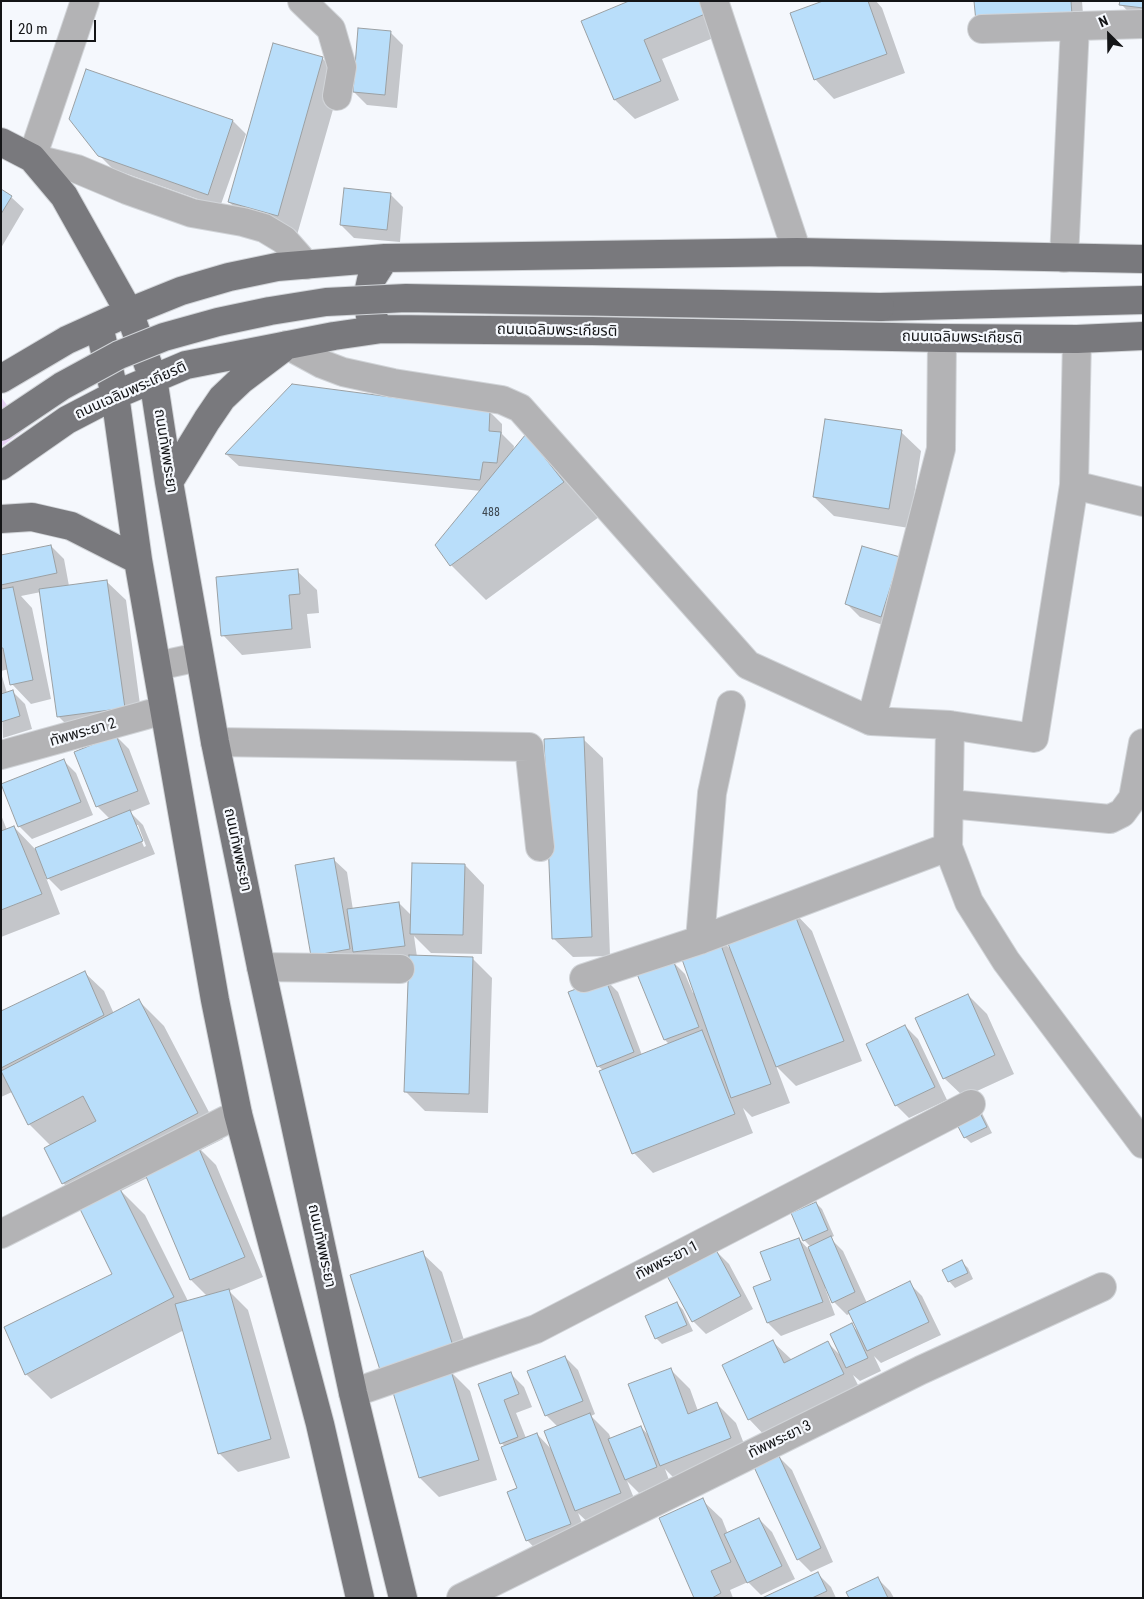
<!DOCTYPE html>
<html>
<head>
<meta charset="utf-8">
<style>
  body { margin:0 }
  #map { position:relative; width:1144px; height:1599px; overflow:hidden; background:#f5f8fd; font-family:"Roboto Condensed",sans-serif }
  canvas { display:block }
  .frame { position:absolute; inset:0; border:2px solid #141517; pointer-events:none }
  .north { position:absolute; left:1084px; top:10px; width:50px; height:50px; -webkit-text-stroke:4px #f5f8fd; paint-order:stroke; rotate:337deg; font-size:14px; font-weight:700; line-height:20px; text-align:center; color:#141517 }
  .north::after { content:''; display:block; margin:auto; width:18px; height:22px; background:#141517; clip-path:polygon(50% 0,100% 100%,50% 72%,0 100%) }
  .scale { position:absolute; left:10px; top:20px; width:86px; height:22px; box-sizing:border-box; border:2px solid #141517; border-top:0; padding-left:6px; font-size:15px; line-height:18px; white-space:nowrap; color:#141517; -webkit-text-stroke:4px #f5f8fd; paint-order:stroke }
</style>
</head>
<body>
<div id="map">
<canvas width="1144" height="1599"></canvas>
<div class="frame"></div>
<div class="north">N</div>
<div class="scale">20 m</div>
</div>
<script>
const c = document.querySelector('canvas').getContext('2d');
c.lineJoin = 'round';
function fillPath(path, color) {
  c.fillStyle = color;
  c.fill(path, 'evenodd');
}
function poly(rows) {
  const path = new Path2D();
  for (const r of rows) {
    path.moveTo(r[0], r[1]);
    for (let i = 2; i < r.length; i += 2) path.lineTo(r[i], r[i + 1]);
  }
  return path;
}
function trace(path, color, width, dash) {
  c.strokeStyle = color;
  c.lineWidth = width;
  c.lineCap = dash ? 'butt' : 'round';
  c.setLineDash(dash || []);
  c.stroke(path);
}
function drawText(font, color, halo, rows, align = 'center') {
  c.font = font + ' "Roboto Condensed","Noto Sans Thai",sans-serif';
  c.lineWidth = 4.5;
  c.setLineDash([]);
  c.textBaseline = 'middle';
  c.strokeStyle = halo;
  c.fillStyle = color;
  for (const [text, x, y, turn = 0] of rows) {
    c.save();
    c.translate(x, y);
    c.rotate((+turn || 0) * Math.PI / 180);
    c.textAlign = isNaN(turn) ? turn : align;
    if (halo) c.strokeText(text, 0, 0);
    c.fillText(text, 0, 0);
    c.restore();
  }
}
const green = poly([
  [1,397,25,429,1,447]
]);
const shadow = poly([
  [632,1,710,1,723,34,662,59,679,100,635,119,615,100],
  [827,1,876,1,882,8,905,73,834,99,815,79],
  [975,1,1082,1,1084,27],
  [1143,1,1143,24,1140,24,1121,4],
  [390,32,403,45,397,108,367,105,354,92],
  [322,58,342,78,297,235,249,221,229,202],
  [87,71,233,121,246,134,220,207,113,169,99,155],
  [1,191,11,197,24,209,1,248],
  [390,194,403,207,400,242,354,238,341,225],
  [489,411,502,424,502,434,514,446,513,452,527,435,599,517,486,600,451,565,481,491,239,466,226,454],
  [901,432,921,451,909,528,834,516,814,497],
  [51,546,64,559,69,586,106,581,126,600,143,727,78,736,58,716,41,592,21,596,32,608,51,699,31,704,12,684,9,669,1,671,1,557],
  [899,558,894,629,860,617,847,604],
  [297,571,317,590,319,613,307,614,311,648,242,655,223,635],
  [1,673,7,693,12,691,25,704,32,729,3,738],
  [116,736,129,749,150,804,130,812,143,825,155,854,61,891,45,875,60,914,1,937,1,815,7,830,14,827,35,849,110,819,97,806],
  [135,825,138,825,146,846,144,847],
  [583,739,603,758,610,956,573,957,553,938],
  [63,760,76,773,93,815,32,839,19,826],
  [333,859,347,872,353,910,399,903,412,916,465,865,484,885,482,954,431,953,414,936,417,957,472,958,492,978,488,1113,425,1111,406,1092,410,959,312,955],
  [793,911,812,931,862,1061,796,1086,776,1066,790,1103,752,1117,743,1108,753,1133,653,1173,634,1153,603,1070,598,1066,605,979,618,992,642,1055,669,1044,665,1040,639,974,672,961,685,974,693,993,695,993,717,935,732,951],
  [84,972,104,991,114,1014,139,1001,164,1026,223,1139,201,1150,216,1165,263,1277,229,1291,248,1310,290,1458,238,1472,219,1453,184,1330,51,1399,26,1374,114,1275,87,1206,63,1183,51,1146,29,1124,12,1092,1,1097,1,1012],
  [147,1178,191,1280,207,1296,188,1301,145,1215,121,1191],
  [968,995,987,1014,1014,1074,964,1097,944,1078],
  [905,1026,918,1039,947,1100,909,1118,896,1105],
  [981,1111,992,1133,971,1143,965,1137],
  [816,1203,822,1209,834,1236,830,1238,843,1251,867,1303,909,1283,922,1296,941,1335,881,1363,874,1356,881,1371,860,1381,853,1375,862,1393,768,1439,749,1419,773,1342,792,1360,828,1343,841,1356,852,1325,859,1333,851,1313,847,1315,834,1302,827,1287,825,1288,835,1315,781,1336,768,1323,755,1288,772,1281,799,1239,811,1252,811,1247,804,1240],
  [716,1251,729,1264,753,1309,706,1334,693,1321],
  [422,1253,442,1272,472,1365,451,1372,470,1391,497,1480,439,1497,420,1478],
  [962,1262,968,1268,973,1279,955,1288,949,1281],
  [677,1303,683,1310,693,1331,662,1344,656,1338],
  [565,1357,578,1370,595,1414,591,1416,609,1434,611,1439,641,1427,650,1437,670,1369,690,1389,698,1411,717,1404,736,1423,749,1457,680,1484,665,1469,669,1480,639,1493,627,1481,640,1513,596,1530,578,1513,590,1543,546,1560,527,1540,519,1489,505,1446,501,1443,480,1385,511,1374,524,1387,532,1407,516,1413,526,1438,537,1434,553,1451,558,1427,546,1415],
  [779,1457,792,1470,833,1562,811,1572,798,1559],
  [702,1500,722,1519,728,1534,759,1519,772,1532,795,1579,761,1595,748,1582,730,1590,733,1598,696,1598],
  [818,1574,831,1587,836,1598,765,1598],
  [877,1578,890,1591,894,1598,850,1598]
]);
const building = poly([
  [629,1,699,1,705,14,644,40,661,81,614,100,581,21,629,1],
  [823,1,868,1,887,54,814,80,790,13,823,1],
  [974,1,1071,1,1072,15,976,22,974,1],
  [1120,1,1143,1,1143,8,1119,5,1120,1],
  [358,28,391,31,385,95,353,92,358,28],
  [273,43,323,57,278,216,228,202,273,43],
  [86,69,233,120,208,195,98,156,69,119,86,69],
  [344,188,391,193,387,230,340,225,344,188],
  [1,189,12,196,1,214,1,189],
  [292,384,490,410,489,431,501,432,497,463,483,462,480,480,225,454,292,384],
  [825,419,902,430,889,509,813,497,825,419],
  [526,434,564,482,450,566,435,545,526,434],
  [51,545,57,573,1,585,1,555,51,545],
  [862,546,900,557,881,617,845,604,862,546],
  [298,569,300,594,289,595,292,629,221,636,216,577,298,569],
  [107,580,125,708,57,717,39,589,107,580],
  [13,587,33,680,10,685,3,648,1,648,1,589,13,587],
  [13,690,20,716,1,722,1,694,13,690],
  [116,735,138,791,96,807,74,752,116,735],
  [584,737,592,937,552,939,544,739,584,737],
  [64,759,81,802,18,827,1,784,64,759],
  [130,810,143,841,47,879,35,848,130,810],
  [14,826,42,894,1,910,1,831,14,826],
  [334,858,350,949,311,956,295,865,334,858],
  [412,863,465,864,463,935,410,934,412,863],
  [399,902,405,946,353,952,347,909,399,902],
  [793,910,844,1041,776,1067,725,936,793,910],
  [717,934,771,1084,731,1098,678,948,717,934],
  [409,955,473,957,469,1094,404,1092,409,955],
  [673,960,699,1027,664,1040,637,974,673,960],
  [85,971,104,1015,1,1068,1,1011,85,971],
  [605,978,634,1052,597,1067,568,992,605,978],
  [968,994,995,1055,943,1079,915,1018,968,994],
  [139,999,198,1113,62,1184,44,1148,96,1121,83,1096,28,1125,1,1071,139,999],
  [905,1025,935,1087,895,1106,866,1044,905,1025],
  [702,1030,735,1114,632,1154,599,1071,702,1030],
  [975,1103,987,1127,964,1138,952,1115,975,1103],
  [197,1144,245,1257,190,1280,142,1167,197,1144],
  [120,1189,174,1297,25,1375,4,1327,112,1274,80,1209,120,1189],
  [816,1202,828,1230,803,1241,791,1213,816,1202],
  [831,1236,855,1292,832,1303,808,1247,831,1236],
  [799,1238,823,1302,767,1323,753,1287,771,1280,760,1252,799,1238],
  [716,1250,741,1296,692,1322,667,1276,716,1250],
  [423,1251,453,1346,380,1370,350,1275,423,1251],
  [962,1260,968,1273,948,1282,942,1270,962,1260],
  [910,1281,929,1322,867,1351,848,1311,910,1281],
  [229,1289,271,1439,218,1454,175,1304,229,1289],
  [677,1302,687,1325,655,1339,645,1316,677,1302],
  [852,1323,868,1358,846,1368,830,1334,852,1323],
  [773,1340,784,1363,828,1341,844,1374,748,1420,722,1365,773,1340],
  [565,1356,583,1401,545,1416,527,1371,565,1356],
  [671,1368,688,1414,717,1402,731,1438,660,1466,628,1384,671,1368],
  [451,1371,479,1460,419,1478,392,1389,451,1371],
  [511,1372,519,1394,504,1400,518,1437,500,1444,478,1384,511,1372],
  [590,1413,621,1493,575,1511,544,1431,590,1413],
  [641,1426,657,1467,625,1480,608,1439,641,1426],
  [537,1433,571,1524,526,1541,507,1492,517,1488,501,1447,537,1433],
  [779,1456,821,1548,797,1560,754,1467,779,1456],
  [703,1498,731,1562,711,1571,721,1593,712,1598,694,1598,659,1518,703,1498],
  [759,1518,782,1566,747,1583,724,1534,759,1518],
  [818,1572,827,1591,812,1598,762,1598,818,1572],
  [878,1577,888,1598,849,1598,846,1592,878,1577]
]);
const minor = poly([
  [85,1,32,158,77,169,127,190,192,213,243,222,264,228,284,240,306,265],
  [302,1,331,29,342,67,337,96],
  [714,1,797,252],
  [982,29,1143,24],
  [1064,258,1075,26],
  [287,345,322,364,343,372,393,383,502,400,520,408,748,665,871,721,950,725,1034,738,1074,485,1077,339],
  [1074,485,1143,502],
  [157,666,199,657],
  [871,721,941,449,942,338],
  [950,725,948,847,969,902,1006,961,1143,1144],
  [215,742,529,747,540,847],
  [1,755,164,710],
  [950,804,1110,819,1122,813,1133,798,1143,743],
  [700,940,712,793,731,705],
  [261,967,400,969],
  [584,978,700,940,948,847],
  [1,1234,238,1114],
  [353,1393,536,1329,971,1104],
  [461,1598,921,1370,1102,1287]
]);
const major = poly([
  [1,142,32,158,64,196,129,312,153,378,169,482,215,742,261,967,353,1393,403,1598],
  [880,307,1143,300],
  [375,321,370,316,367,298,371,280,385,258],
  [99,326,115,395,138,560,215,1000,238,1114,320,1424,360,1598],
  [1,379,67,340,129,312,181,291,229,277,277,267,385,258,797,252,1143,259],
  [1,466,67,420,115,395,186,365,334,336,382,329,592,331,942,338,1077,339,1143,336],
  [169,482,207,420,222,398,241,380,282,349],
  [1,519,32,517,71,526,138,560]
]);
const majorBridge = poly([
  [1,427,62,386,119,355,164,337,218,322,270,311,326,302,406,298,880,307]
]);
const numberNames = [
  ["488",491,513]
];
const streetNames = [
  ["ถนนเฉลิมพระเกียรติ",557,331,1],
  ["ถนนเฉลิมพระเกียรติ",962,338,1],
  ["ถนนเฉลิมพระเกียรติ",131,391,-24],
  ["ถนนทัพพระยา",165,451,81],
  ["ทัพพระยา 2",83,733,-16],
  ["ถนนทัพพระยา",237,850,78],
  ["ถนนทัพพระยา",321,1246,78],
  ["ทัพพระยา 1",667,1261,-27],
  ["ทัพพระยา 3",780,1440,-26]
];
fillPath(green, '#e8d4f6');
fillPath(shadow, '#0003');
fillPath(building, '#b9defa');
trace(building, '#9ba0a3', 1);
trace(minor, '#d1d4d8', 30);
trace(major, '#d1d4d8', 30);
trace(minor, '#b3b3b5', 28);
trace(major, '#79797d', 28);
trace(majorBridge, '#d1d4d8', 30, []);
trace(majorBridge, '#79797d', 28);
drawText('12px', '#3d4750', null, numberNames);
drawText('15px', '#141517', '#f5f8fd', streetNames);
</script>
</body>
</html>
